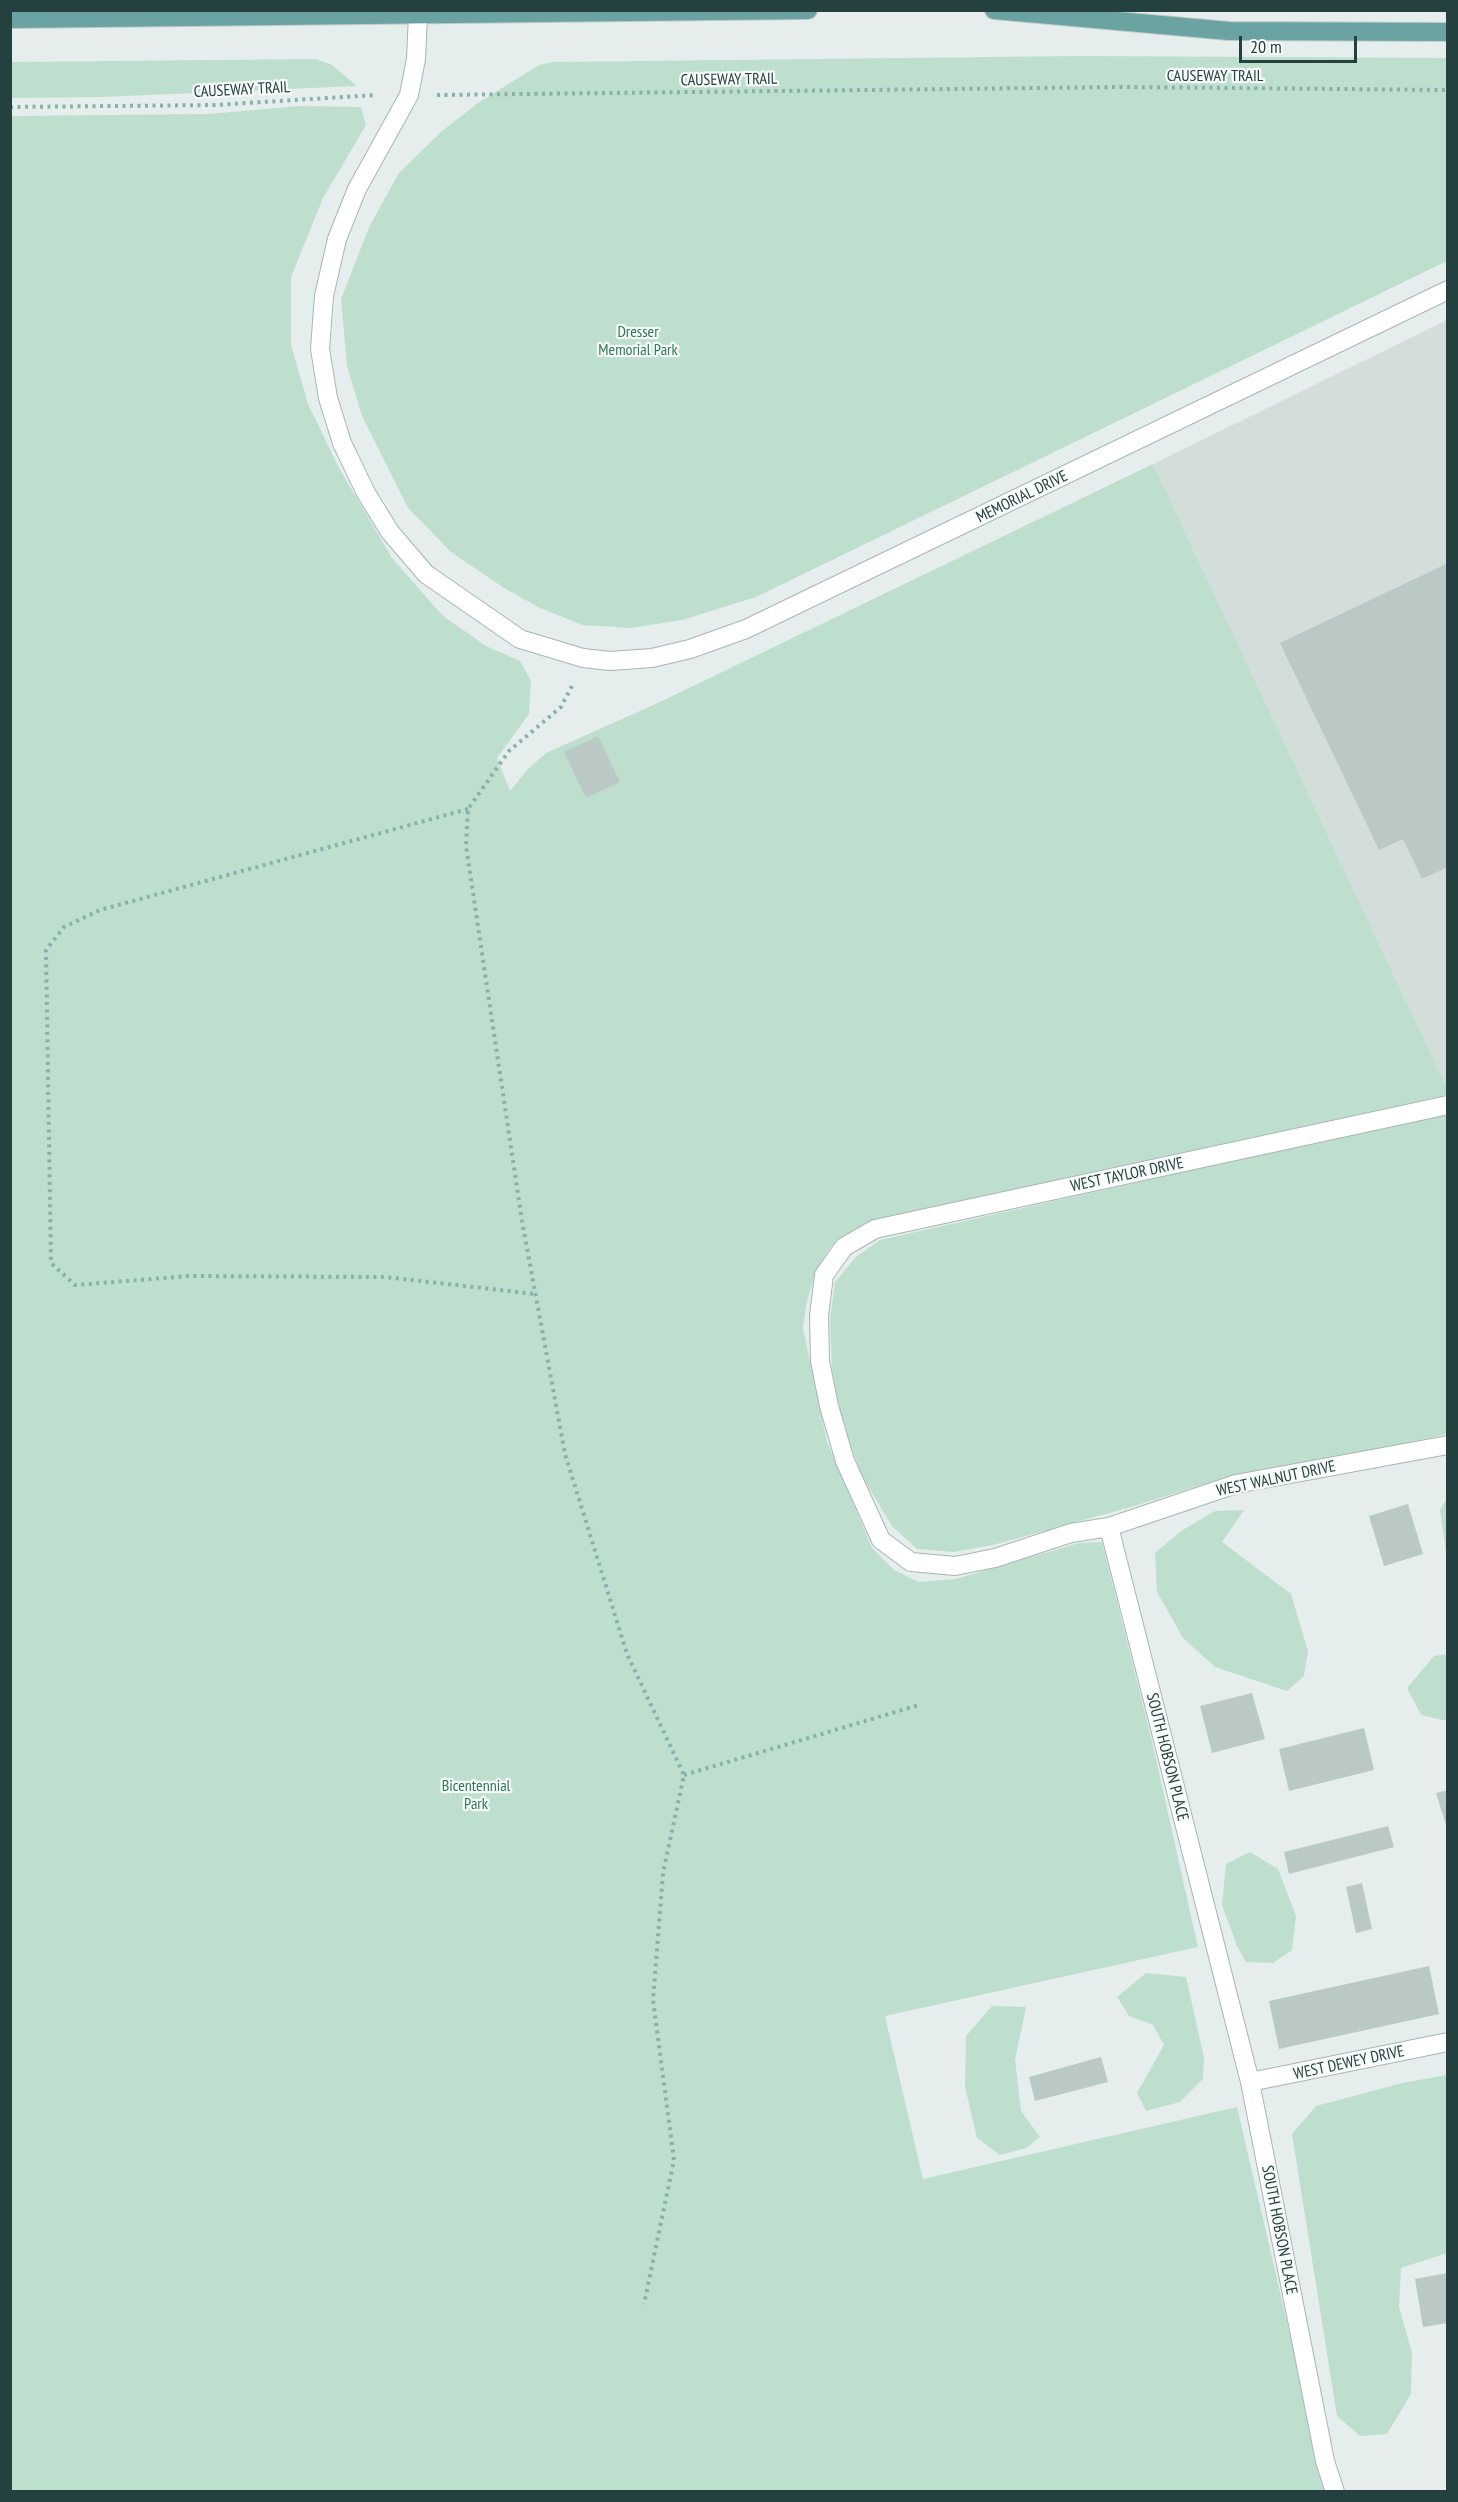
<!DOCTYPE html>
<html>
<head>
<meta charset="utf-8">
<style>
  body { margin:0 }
  #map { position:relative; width:1458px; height:2502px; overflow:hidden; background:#e5eeec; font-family:"PT Sans Narrow",sans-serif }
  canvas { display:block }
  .frame { position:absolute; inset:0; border:12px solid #24403f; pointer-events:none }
  .scale { position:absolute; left:1239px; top:36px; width:118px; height:27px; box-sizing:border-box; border:3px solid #24403f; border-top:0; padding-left:8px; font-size:18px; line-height:21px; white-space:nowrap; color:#24403f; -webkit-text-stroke:4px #f6faf9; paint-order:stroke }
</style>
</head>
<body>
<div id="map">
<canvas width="1458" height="2502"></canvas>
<div class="frame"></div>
<div class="scale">20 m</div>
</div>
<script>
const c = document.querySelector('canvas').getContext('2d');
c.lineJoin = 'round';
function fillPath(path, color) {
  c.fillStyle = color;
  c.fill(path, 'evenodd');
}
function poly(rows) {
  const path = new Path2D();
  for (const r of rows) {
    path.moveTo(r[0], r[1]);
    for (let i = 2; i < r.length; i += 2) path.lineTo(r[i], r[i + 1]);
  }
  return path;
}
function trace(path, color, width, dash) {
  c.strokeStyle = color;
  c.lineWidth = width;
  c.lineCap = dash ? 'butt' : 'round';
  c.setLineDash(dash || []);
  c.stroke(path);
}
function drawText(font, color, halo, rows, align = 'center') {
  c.font = font + ' "PT Sans Narrow",sans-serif';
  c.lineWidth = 4.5;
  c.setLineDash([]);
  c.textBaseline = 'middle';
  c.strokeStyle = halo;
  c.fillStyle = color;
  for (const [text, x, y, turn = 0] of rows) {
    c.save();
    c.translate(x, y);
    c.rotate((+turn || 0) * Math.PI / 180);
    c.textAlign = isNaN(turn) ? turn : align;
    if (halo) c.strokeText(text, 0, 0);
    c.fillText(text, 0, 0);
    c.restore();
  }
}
const built = poly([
  [1447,320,1447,1088,1153,464]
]);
const green = poly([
  [1079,56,1447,58,1447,261,756,597,682,620,631,628,583,625,540,608,504,588,451,552,408,508,362,416,347,366,341,299,370,225,399,173,442,131,478,103,539,65,553,62],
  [316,59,332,65,357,86,102,97,11,98,11,62],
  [299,106,361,107,366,125,323,198,291,277,291,345,308,404,339,468,392,558,442,615,486,646,520,661,531,681,529,714,497,758,510,791,528,769,546,753,660,702,1153,464,1447,1088,1447,1095,881,1218,866,1223,844,1235,829,1249,814,1277,806,1305,803,1328,827,1442,872,1548,894,1570,919,1582,956,1579,1079,1543,1102,1542,1151,1737,1198,1947,885,2016,923,2179,1237,2107,1290,2335,1316,2463,1325,2491,11,2491,11,116,209,114],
  [1447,1113,1447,1434,1369,1452,1233,1475,1131,1507,993,1545,954,1552,917,1549,892,1526,863,1478,842,1423,832,1368,830,1319,835,1282,856,1257,880,1240],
  [1447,1498,1447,1559,1440,1510],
  [1244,1510,1222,1542,1291,1594,1308,1651,1304,1676,1287,1691,1215,1667,1183,1638,1157,1592,1155,1553,1181,1531,1215,1511],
  [1447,1654,1448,1654,1447,1721,1421,1715,1407,1688,1434,1656],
  [1250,1852,1278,1869,1296,1916,1292,1950,1273,1963,1246,1962,1237,1946,1222,1905,1226,1864],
  [1146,1973,1186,1977,1204,2058,1203,2079,1180,2102,1146,2111,1137,2093,1164,2045,1153,2025,1129,2016,1117,1997],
  [992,2006,1026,2007,1015,2060,1021,2111,1040,2137,1026,2148,1000,2155,977,2138,965,2087,966,2036],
  [1447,2075,1447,2253,1401,2268,1399,2307,1412,2353,1411,2394,1387,2434,1360,2436,1337,2416,1292,2134,1316,2106,1402,2083]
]);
const building = poly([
  [1448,563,1448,867,1422,879,1403,839,1379,850,1280,643],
  [598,736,620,782,586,798,564,752],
  [1408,1504,1423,1554,1384,1566,1369,1516],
  [1252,1693,1265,1739,1212,1753,1200,1706],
  [1364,1728,1374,1770,1289,1791,1279,1749],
  [1448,1790,1448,1828,1447,1828,1436,1793],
  [1388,1826,1394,1847,1289,1874,1284,1852],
  [1362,1883,1372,1929,1356,1933,1346,1887],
  [1429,1966,1439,2014,1279,2049,1269,2001],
  [1101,2057,1108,2082,1035,2101,1029,2077],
  [1448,2273,1448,2323,1423,2327,1415,2279]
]);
const path = poly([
  [437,95,1122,87,1448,90],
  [10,107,214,105,376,95],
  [572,686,561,707,509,751,468,809,466,846,522,1221,565,1454,627,1654,684,1775,663,1873,653,2000,674,2160,644,2304],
  [468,809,100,910,64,927,46,950,51,1263,75,1285,189,1276,385,1277,535,1294],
  [684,1775,919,1705]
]);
const service = poly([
  [418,15,416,59,409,95,357,189,337,239,324,296,320,349,328,398,342,443,366,493,390,532,426,574,520,639,583,658,610,661,652,658,690,649,746,629,1448,290]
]);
const minor = poly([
  [1448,1105,875,1229,844,1247,824,1275,819,1316,820,1361,829,1406,845,1461,881,1540,911,1562,955,1566,995,1558,1071,1533,1109,1527,1236,1484,1448,1445],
  [1109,1527,1250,2082,1325,2461,1335,2492],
  [1250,2082,1448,2042]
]);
const primary = poly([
  [994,10,1229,31,1448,32],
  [10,19,808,10]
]);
const streetNames = [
  ["CAUSEWAY TRAIL",1215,76],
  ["CAUSEWAY TRAIL",729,80,-1],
  ["CAUSEWAY TRAIL",242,90,-3],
  ["MEMORIAL DRIVE",1022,497,-26],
  ["WEST TAYLOR DRIVE",1127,1175,-12],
  ["WEST WALNUT DRIVE",1276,1479,-12],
  ["SOUTH HOBSON PLACE",1167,1757,76],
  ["WEST DEWEY DRIVE",1349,2063,-12],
  ["SOUTH HOBSON PLACE",1279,2230,79]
];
const parkNames = [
  ["Dresser",638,332],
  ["Memorial Park",638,350],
  ["Bicentennial",476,1786],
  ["Park",476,1804]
];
fillPath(built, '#d3dedb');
fillPath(green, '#bedfce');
fillPath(building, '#bac9c6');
trace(service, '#a7b6b5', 20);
trace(minor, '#a7b6b5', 20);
trace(primary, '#c2cac9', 20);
trace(path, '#86b1ad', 4, [3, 4.5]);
trace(service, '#fff', 18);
trace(minor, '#fff', 18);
trace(primary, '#6aa3a1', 18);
drawText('16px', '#24403f', '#f6faf9', streetNames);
drawText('16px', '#2e775a', '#f6faf9', parkNames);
</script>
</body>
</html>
